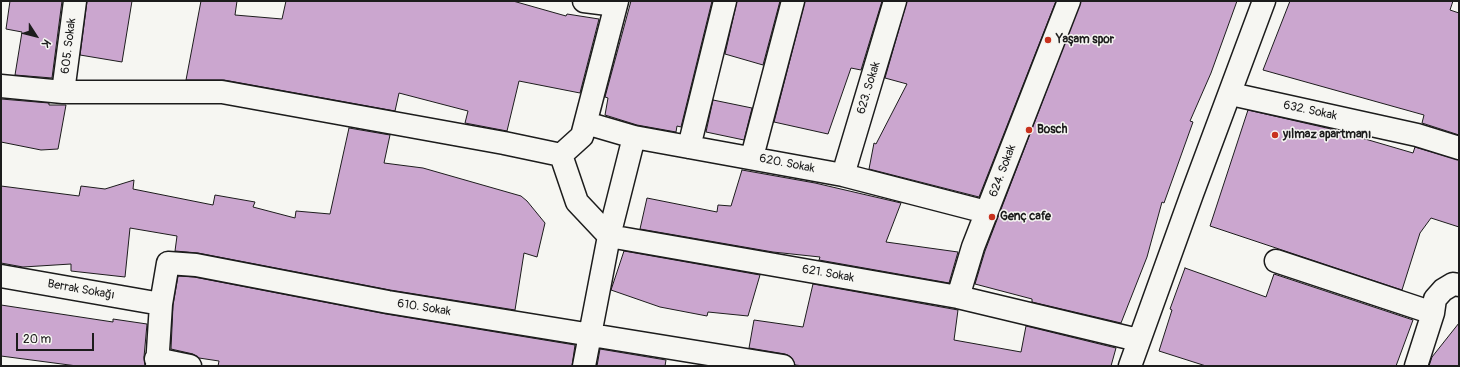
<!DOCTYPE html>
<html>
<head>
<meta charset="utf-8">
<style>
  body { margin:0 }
  #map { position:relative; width:1460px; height:367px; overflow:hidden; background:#f6f6f2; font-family:Pangolin,sans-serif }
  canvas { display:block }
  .frame { position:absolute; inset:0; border:2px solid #1c1c1c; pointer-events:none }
  .north { position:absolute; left:16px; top:16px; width:40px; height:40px; -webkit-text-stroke:3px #f6f6f2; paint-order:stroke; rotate:126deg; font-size:11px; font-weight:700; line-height:16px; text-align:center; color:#1c1c1c }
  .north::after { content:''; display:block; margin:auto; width:14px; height:18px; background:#1c1c1c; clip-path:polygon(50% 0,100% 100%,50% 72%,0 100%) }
  .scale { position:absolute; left:16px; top:333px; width:78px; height:18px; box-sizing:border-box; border:2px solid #1c1c1c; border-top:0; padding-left:5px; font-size:12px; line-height:14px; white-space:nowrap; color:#1c1c1c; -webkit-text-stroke:3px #f6f6f2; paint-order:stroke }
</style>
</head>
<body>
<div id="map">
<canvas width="1460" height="367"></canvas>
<div class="frame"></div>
<div class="north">K</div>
<div class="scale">20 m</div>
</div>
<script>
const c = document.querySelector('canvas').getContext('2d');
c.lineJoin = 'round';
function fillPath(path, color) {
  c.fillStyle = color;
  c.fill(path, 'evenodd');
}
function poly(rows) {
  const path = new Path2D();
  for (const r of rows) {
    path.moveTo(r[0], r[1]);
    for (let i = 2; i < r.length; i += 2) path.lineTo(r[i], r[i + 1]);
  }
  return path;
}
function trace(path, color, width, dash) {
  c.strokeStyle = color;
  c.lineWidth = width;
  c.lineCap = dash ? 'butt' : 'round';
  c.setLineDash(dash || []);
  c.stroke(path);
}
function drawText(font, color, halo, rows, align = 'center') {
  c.font = font + ' Pangolin,sans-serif';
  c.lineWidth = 3;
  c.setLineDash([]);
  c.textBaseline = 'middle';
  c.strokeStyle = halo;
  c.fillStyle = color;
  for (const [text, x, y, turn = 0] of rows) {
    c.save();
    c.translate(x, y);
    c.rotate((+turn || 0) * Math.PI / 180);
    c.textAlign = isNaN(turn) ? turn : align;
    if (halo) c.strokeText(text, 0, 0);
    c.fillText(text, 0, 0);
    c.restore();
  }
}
const building = poly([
  [10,1,62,1,52,78,15,75,22,32,6,29,10,1],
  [87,1,132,1,122,62,80,55,87,1],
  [201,1,237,1,235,15,282,19,286,1,513,1,566,16,567,14,599,19,580,93,519,81,507,131,465,123,468,111,399,93,395,111,224,80,186,80,201,1],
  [631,1,712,1,681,127,677,126,676,132,637,125,605,115,608,98,605,97,631,1],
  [737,1,780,1,763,65,725,54,737,1],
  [805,1,882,1,861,70,851,68,828,134,774,122,805,1],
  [907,1,1056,1,979,197,869,169,874,143,876,144,907,84,885,78,907,1],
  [1081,1,1237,1,1211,73,1190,121,1193,122,1164,203,1162,202,1147,257,1121,323,1032,302,1032,299,975,284,985,251,1081,1],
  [1290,1,1453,1,1450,10,1459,13,1459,135,1422,123,1424,115,1263,70,1290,1],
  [1,99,49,103,49,105,66,105,58,149,41,150,1,142,1,99],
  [713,100,752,108,744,140,706,132,713,100],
  [1248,110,1331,129,1413,153,1415,147,1459,160,1459,227,1431,218,1420,233,1402,290,1210,226,1248,110],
  [349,128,390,135,384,163,423,168,521,196,527,201,545,223,537,257,524,253,515,310,390,290,198,253,175,251,177,236,130,228,125,277,71,271,71,264,23,267,1,263,1,186,79,196,81,186,105,189,134,180,133,189,213,205,215,195,255,202,253,207,295,218,296,211,330,214,349,128],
  [742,170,815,183,901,203,886,242,958,252,949,283,819,260,820,257,773,252,640,229,647,198,717,212,718,205,731,206,742,170],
  [624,251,760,275,748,316,708,312,707,316,660,307,611,290,624,251],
  [1185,268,1266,297,1274,274,1413,320,1396,366,1206,366,1159,351,1172,310,1170,309,1185,268],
  [178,276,194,277,386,314,575,345,572,366,218,366,219,361,199,358,193,354,171,349,173,305,178,276],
  [813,284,958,310,954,340,1021,352,1026,326,1116,348,1111,366,804,366,795,365,791,357,785,354,749,348,754,320,803,327,813,284],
  [1,305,113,322,113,319,147,324,144,357,145,366,77,366,1,356,1,305],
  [1459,323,1459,366,1429,366,1432,357,1459,323],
  [600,349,666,360,665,366,597,366,600,349]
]);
const minor = poly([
  [584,1,616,5],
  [1,86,63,92,222,92,504,143,561,155,582,136,617,1],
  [63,92,75,1],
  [1231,94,1417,135,1459,148],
  [586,123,634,137,843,175,986,212],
  [689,147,725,1],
  [561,155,577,202,609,236,958,297,1138,340],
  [752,157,793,1],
  [843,175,895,1],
  [1276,261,1433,313],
  [1,276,161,304],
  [958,297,973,247,1069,1],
  [156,359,190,366],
  [157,366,161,304,168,263,196,265,388,302,783,366],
  [584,366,609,236,634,137],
  [1130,366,1192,194,1264,1],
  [1416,366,1433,313,1435,299,1443,290,1453,284,1459,285]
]);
const markers = [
  [1048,40,4,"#c8321e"],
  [1029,130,4,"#c8321e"],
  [1275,135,4,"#c8321e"],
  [992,217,4,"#c8321e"]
];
const poiNames = [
  ["Yaşam spor",1056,40],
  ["Bosch",1037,130],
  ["yılmaz apartmanı",1283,135],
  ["Genç cafe",1000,217]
];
const streetNames = [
  ["605. Sokak",69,46,-83],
  ["623. Sokak",869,88,-73],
  ["632. Sokak",1310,111,12],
  ["620. Sokak",787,164,11],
  ["624. Sokak",1003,171,-69],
  ["621. Sokak",828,274,10],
  ["Berrak Sokağı",81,290,10],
  ["610. Sokak",424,308,9]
];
fillPath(building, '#cba6cf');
trace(building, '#1c1c1c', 1);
trace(minor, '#1c1c1c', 25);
trace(minor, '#f6f6f2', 22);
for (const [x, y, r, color] of markers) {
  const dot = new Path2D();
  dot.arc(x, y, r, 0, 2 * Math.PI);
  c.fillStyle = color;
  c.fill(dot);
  trace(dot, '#f6f6f2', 1.5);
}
drawText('bold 12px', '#1c1c1c', '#f6f6f2', poiNames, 'left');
drawText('12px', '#1c1c1c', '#f6f6f2', streetNames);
</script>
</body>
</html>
